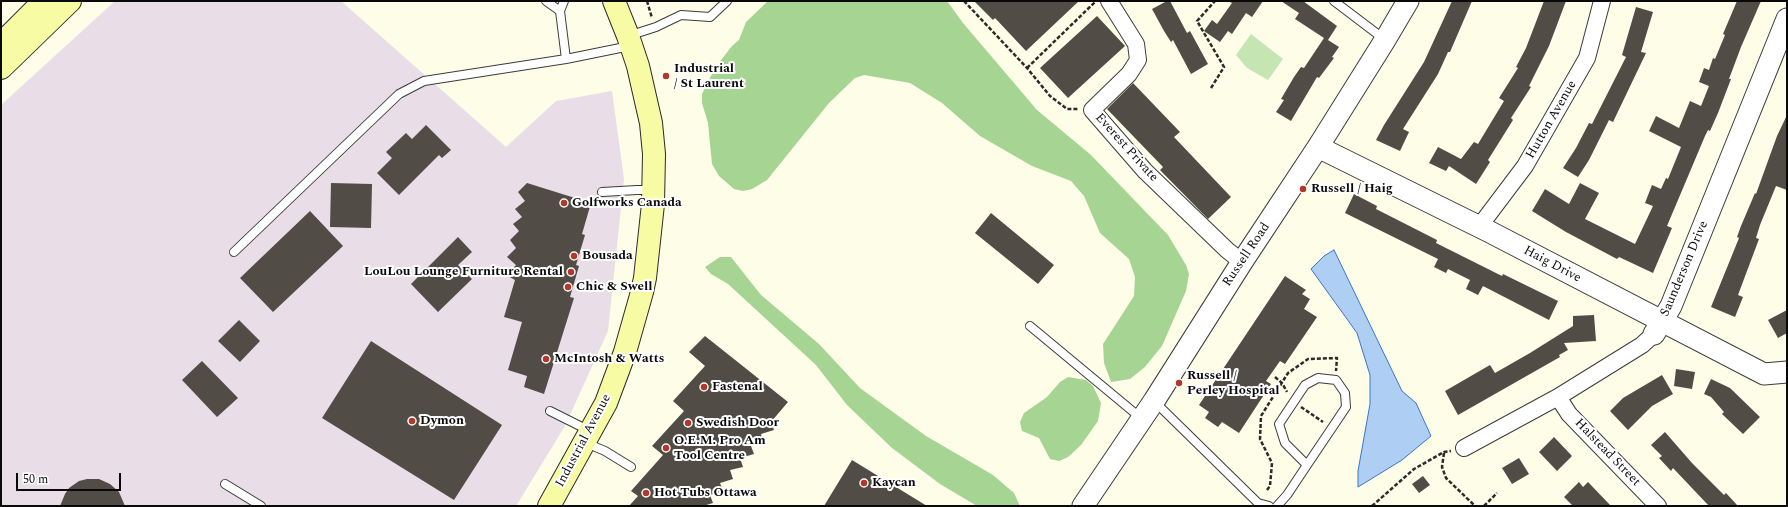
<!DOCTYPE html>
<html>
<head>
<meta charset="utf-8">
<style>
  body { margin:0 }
  #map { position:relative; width:1788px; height:507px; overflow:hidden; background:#fefde7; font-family:Spectral,serif }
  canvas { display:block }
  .frame { position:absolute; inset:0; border:2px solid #090909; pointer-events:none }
  .scale { position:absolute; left:16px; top:473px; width:105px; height:18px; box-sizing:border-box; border:2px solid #090909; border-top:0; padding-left:5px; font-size:12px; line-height:14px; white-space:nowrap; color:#090909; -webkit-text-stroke:3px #fff; paint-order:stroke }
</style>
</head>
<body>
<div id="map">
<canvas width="1788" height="507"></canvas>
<div class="frame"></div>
<div class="scale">50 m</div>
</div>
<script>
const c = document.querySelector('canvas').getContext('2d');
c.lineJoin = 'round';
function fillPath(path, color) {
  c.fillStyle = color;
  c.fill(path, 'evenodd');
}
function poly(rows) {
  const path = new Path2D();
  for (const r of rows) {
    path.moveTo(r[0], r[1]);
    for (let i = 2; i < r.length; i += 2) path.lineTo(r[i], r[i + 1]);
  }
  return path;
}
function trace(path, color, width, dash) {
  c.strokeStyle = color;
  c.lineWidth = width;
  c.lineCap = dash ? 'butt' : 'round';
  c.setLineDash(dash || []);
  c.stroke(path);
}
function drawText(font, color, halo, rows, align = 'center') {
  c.font = font + ' Spectral,serif';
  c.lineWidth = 4;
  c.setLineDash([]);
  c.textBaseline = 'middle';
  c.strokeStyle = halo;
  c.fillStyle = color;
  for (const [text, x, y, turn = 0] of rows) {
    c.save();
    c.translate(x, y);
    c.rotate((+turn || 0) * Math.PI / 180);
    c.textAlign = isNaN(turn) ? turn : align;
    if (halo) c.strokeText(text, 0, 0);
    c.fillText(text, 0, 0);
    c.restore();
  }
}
const industrial = poly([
  [115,1,341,1,506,147,556,101,612,91,624,179,608,331,565,426,516,506,1,506,1,105]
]);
const green = poly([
  [1251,34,1283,59,1268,80,1247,68,1236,55]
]);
const forest = poly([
  [768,1,947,1,963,23,1037,110,1091,155,1168,235,1186,265,1189,274,1186,291,1162,346,1145,367,1130,379,1111,382,1104,363,1103,344,1134,296,1135,277,1129,259,1100,233,1084,196,1071,181,1032,166,980,136,942,103,910,83,864,75,855,78,829,103,767,180,752,189,743,191,734,189,719,176,712,164,708,123,702,103,702,94,715,68,732,46,739,40,746,22],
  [720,257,731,257,761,295,819,344,860,388,926,436,993,475,1014,493,1020,506,977,506,940,484,892,448,847,405,816,365,728,284,711,274,705,267],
  [1068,377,1086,380,1093,386,1101,403,1098,421,1081,445,1068,457,1059,461,1050,459,1039,438,1022,431,1020,422,1024,413,1047,397,1060,382]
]);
const water = poly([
  [1334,250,1402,391,1416,403,1431,436,1402,460,1358,487,1358,471,1370,404,1370,375,1357,333,1311,269,1324,256,1334,250]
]);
const building = poly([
  [974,1,1079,1,1026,51,995,18,993,20],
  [1167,1,1170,1,1187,33,1190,31,1208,64,1191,74,1173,40,1171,42,1164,31,1152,9],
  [1228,1,1263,1,1252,17,1246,13,1232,34,1228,31,1220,42,1204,31,1212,20,1217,24,1232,3],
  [1281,1,1303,1,1337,26,1328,40,1339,47,1332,57,1334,58,1319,78,1317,77,1291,121,1276,112,1284,100,1281,99,1294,77,1301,67,1304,68,1324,38,1295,19,1299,13],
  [1452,1,1472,1,1450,52,1448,52,1438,74,1403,129,1409,132,1400,151,1376,140,1384,125,1424,62],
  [1544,1,1566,1,1549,46,1529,86,1531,87,1511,118,1513,120,1488,160,1490,162,1476,184,1449,166,1446,171,1429,163,1438,147,1461,159,1474,142,1478,144,1504,101,1499,98,1518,68,1516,67,1526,48],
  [1737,1,1761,1,1741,47,1729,79,1731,79,1718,113,1710,131,1708,130,1705,136,1667,226,1672,228,1653,273,1619,257,1617,259,1566,232,1532,211,1545,189,1569,204,1580,183,1599,193,1585,219,1635,244,1653,206,1645,203,1652,185,1661,189,1666,178,1668,179,1681,147,1649,131,1656,116,1679,128,1690,101,1701,106,1709,86,1699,82,1704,68,1709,70,1713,58,1715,59,1725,35,1723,34],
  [1636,7,1653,12,1641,52,1646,53,1613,122,1609,120,1589,160,1578,177,1563,168,1576,148,1589,123,1592,124,1626,57,1622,55],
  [1097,16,1125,46,1068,98,1040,68],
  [1133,83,1180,132,1174,137,1231,197,1208,219,1160,170,1163,167,1107,109],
  [1787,115,1787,190,1776,186,1760,225,1756,238,1759,239,1738,295,1743,297,1735,317,1711,307,1739,238,1737,237,1741,226,1755,193,1756,194,1777,136],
  [426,125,451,150,442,158,439,155,399,195,377,173,392,158,386,152,406,133,412,139],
  [331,183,372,184,371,228,330,227],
  [527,183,591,203,582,234,585,235,576,265,579,266,570,297,574,298,544,394,524,387,527,376,508,370,522,322,504,317,515,280,506,275,516,265,507,257,516,248,510,240,519,231,513,224,522,217,515,209,525,201,518,192],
  [1354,194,1377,206,1376,209,1437,240,1436,243,1502,276,1503,274,1558,301,1549,320,1483,286,1478,295,1466,289,1470,280,1448,269,1446,273,1434,267,1438,259,1345,213],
  [310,211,343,246,273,312,240,278],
  [991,213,1054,265,1038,284,975,233],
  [458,237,472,252,458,265,472,279,438,312,411,284],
  [1285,276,1306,290,1302,294,1310,299,1304,309,1317,317,1285,364,1280,361,1266,381,1271,384,1239,433,1222,422,1218,427,1205,418,1209,412,1199,405],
  [1787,310,1787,333,1778,338,1768,320],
  [1594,315,1596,341,1564,343,1568,350,1559,355,1560,357,1458,415,1445,391,1490,365,1495,373,1530,353,1573,326,1573,316],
  [239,320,260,341,240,362,218,341],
  [705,336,788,402,771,422,774,430,761,434,763,443,751,446,754,454,740,458,743,467,730,470,733,479,720,483,723,491,710,495,713,503,703,506,629,506,638,496,631,491,663,455,652,446,684,411,673,401,705,366,689,352],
  [371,341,502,425,454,500,322,418],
  [202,361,238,398,217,417,182,380],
  [1676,369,1695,372,1692,389,1674,386],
  [1662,375,1673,394,1652,406,1628,430,1610,411,1623,398],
  [1711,379,1730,388,1760,417,1743,434,1722,414,1724,412,1711,397,1704,394],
  [1665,432,1692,463,1724,495,1726,493,1738,506,1709,506,1673,468,1671,471,1659,458,1662,456,1651,445],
  [1554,437,1572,456,1557,471,1539,452],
  [1519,458,1529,474,1512,484,1502,468],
  [852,460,927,506,824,506],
  [1423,476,1430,485,1419,493,1412,484],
  [87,479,99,479,110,484,119,492,125,506,60,506,65,494,69,488,79,481],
  [1579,482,1583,487,1588,482,1611,506,1573,506,1564,497]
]);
const path = poly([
  [647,1,652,18],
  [964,1,1027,68,1050,96,1067,109,1079,109],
  [1027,68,1095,2],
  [1211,88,1224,67,1197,21,1215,1],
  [1275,377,1282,383,1287,392],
  [1301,407,1323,422],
  [1444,453,1442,467,1446,478,1475,506],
  [1267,490,1270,486,1272,463,1260,439,1261,416,1288,373,1308,359,1337,358,1336,371],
  [1372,506,1414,469,1444,452,1451,451],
  [1484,506,1497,493]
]);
const service = poly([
  [546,1,560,11],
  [564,1,560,11,566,59],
  [1334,1,1384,39],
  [628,36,656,27,681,15,710,17,727,1],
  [602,192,637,190,652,190],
  [234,252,399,94,424,81,566,59,630,46],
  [1030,326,1142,419],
  [1155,402,1258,503,1269,506],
  [550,411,590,431],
  [586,443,605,451,631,467],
  [225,484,261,506],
  [1277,506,1287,495,1307,465,1346,407,1345,393,1336,380,1318,378,1305,385,1279,424,1285,443,1307,465]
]);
const minor = poly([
  [1109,1,1136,44,1138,60,1129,74,1092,110,1145,171,1227,250,1242,262],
  [1479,227,1525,166,1587,58,1602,1],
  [1558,397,1569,414,1658,506],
  [1464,448,1558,397,1642,345,1654,334]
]);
const tertiary = poly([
  [1318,147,1490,232,1764,374,1787,372],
  [1654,334,1671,306,1787,19],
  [1083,506,1154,401,1242,262,1318,147,1385,40,1408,1]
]);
const secondary = poly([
  [1,44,44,1],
  [1,68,70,1],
  [549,506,606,403,625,352,642,292,645,278,653,204,654,154,651,123,638,66,628,36,614,1]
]);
const markers = [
  [666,76,4,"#b23929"],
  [1303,189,4,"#b23929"],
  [564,203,4,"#b23929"],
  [574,256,4,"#b23929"],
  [571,272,4,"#b23929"],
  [568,287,4,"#b23929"],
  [546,359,4,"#b23929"],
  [1179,383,4,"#b23929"],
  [704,387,4,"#b23929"],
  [412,421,4,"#b23929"],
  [688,423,4,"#b23929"],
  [666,448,4,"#b23929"],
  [864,483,4,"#b23929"],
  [646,493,4,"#b23929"]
];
const poiNames = [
  ["Industrial",674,69],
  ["/ St Laurent",674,84],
  ["Russell / Haig",1311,189],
  ["Golfworks Canada",572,203],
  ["Bousada",582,256],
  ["LouLou Lounge Furniture Rental",563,272,"right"],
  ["Chic & Swell",576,287],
  ["McIntosh & Watts",554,359],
  ["Russell /",1187,376],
  ["Perley Hospital",1187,391],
  ["Fastenal",712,387],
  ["Dymon",420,421],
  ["Swedish Door",696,423],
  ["O.E.M. Pro Am",674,441],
  ["Tool Centre",674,456],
  ["Kaycan",872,483],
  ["Hot Tubs Ottawa",654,493]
];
const streetNames = [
  ["Hutton Avenue",1552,120,-60],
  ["Everest Private",1126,148,48],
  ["Russell Road",1247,255,-56],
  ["Haig Drive",1552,265,28],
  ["Saunderson Drive",1685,269,-67],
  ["Industrial Avenue",584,441,-62],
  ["Halstead Street",1607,453,46]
];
fillPath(industrial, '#e9dde8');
fillPath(green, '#c5e5b3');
fillPath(forest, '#a6d593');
fillPath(water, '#aecef3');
trace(water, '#3976c6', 1);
fillPath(building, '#514c46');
trace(service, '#3c3c3c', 10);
trace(minor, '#3c3c3c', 18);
trace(tertiary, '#3c3c3c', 23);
trace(secondary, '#2b2b2b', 24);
trace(path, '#2b2b2b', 2.5, [4, 2]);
trace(service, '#fff', 8);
trace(minor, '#fff', 16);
trace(tertiary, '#fff', 21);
trace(secondary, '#f7fba4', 22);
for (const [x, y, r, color] of markers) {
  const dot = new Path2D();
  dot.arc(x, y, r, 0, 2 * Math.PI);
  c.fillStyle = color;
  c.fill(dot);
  trace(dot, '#fff', 1.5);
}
drawText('bold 13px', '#090909', '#fff', poiNames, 'left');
drawText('13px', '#090909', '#fff', streetNames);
</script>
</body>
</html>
